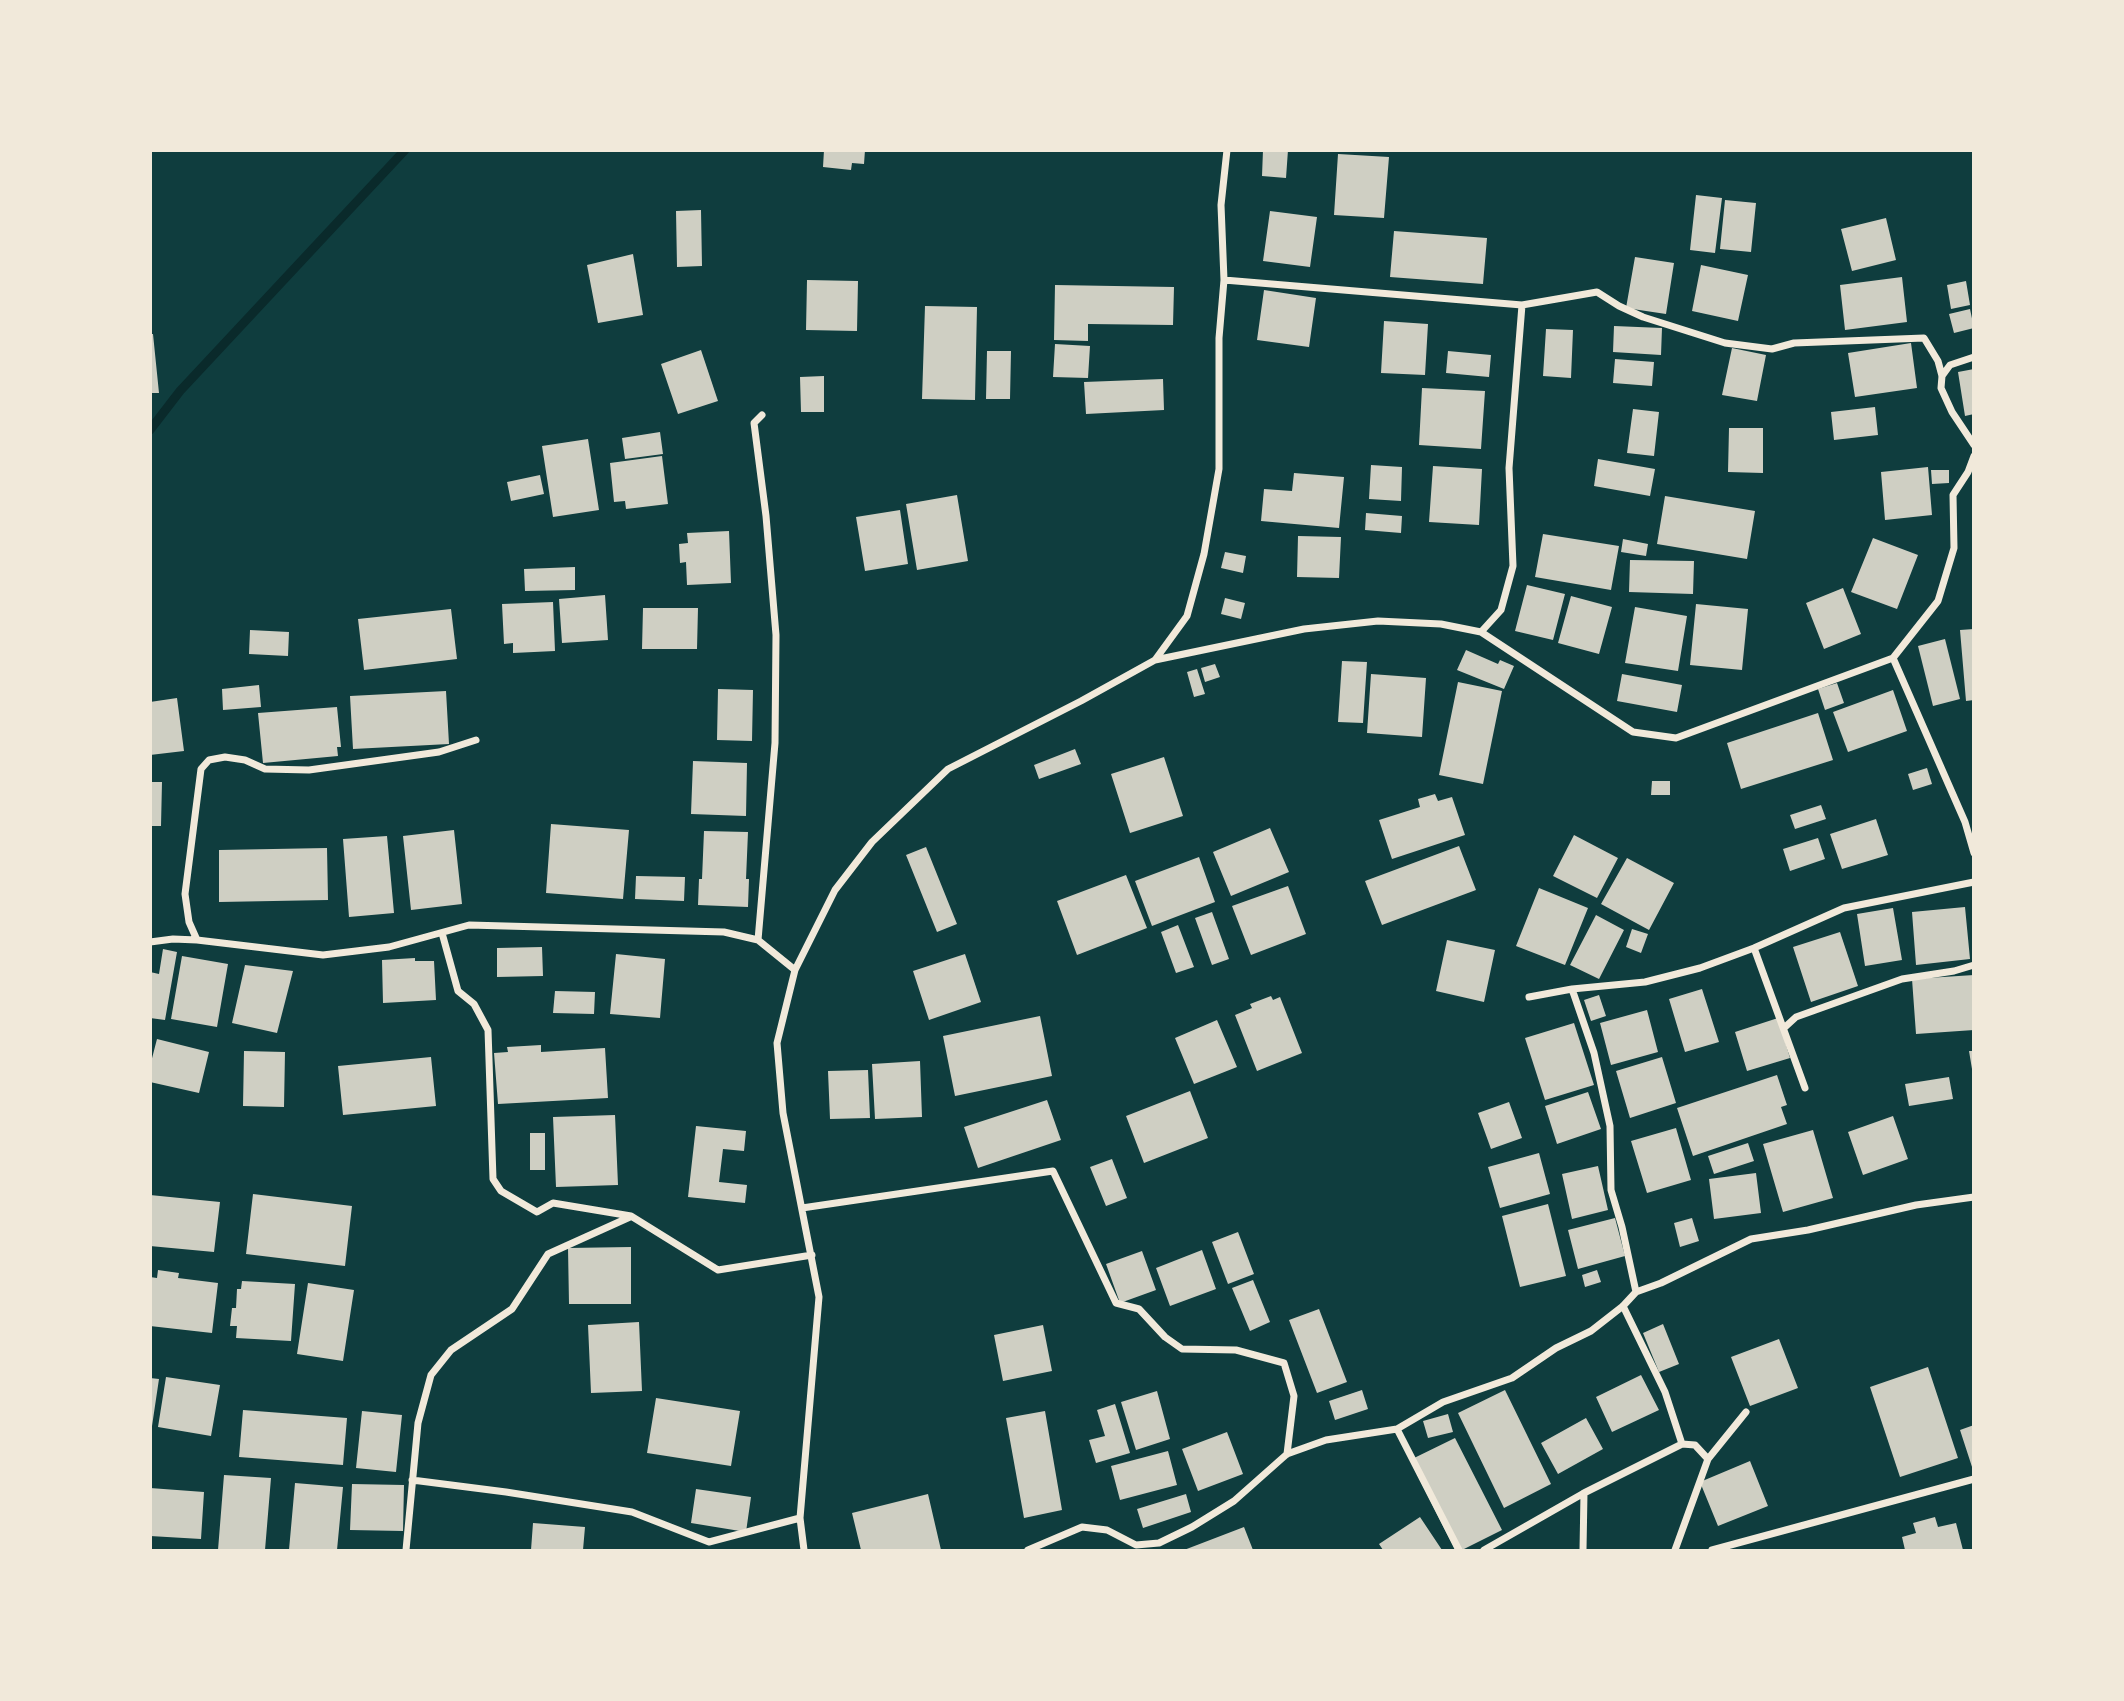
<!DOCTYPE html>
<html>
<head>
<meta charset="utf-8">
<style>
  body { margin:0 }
  #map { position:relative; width:2124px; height:1701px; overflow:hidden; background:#0f3d3e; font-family:Mulish,sans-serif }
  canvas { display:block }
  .frame { position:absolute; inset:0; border:152px solid #f1e9da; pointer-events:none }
</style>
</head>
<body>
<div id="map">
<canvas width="2124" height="1701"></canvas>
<div class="frame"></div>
</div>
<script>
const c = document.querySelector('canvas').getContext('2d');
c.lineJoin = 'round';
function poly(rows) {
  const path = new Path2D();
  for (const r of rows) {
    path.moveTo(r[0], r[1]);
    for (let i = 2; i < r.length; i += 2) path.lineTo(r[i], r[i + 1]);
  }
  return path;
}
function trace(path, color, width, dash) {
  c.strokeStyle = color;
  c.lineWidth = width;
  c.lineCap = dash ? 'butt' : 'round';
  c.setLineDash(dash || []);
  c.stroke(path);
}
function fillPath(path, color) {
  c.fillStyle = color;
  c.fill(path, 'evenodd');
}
const stream = poly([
  [150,430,180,391,405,150]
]);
const building = poly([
  [824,150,865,150,864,164,852,163,851,170,823,167],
  [1263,150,1288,150,1286,178,1262,176],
  [1338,154,1389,157,1384,218,1334,215],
  [1696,195,1722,198,1715,253,1690,250],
  [1725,200,1756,203,1751,252,1720,249],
  [701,210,702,266,677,267,676,211],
  [1270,211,1317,217,1310,267,1263,261],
  [1886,218,1896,260,1852,271,1841,229],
  [1394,231,1487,238,1483,284,1390,277],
  [633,254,643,315,598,323,587,265],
  [1635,257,1674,263,1666,314,1626,308],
  [1701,265,1748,275,1738,321,1692,311],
  [1902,277,1907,322,1845,330,1840,285],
  [807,280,858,281,857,331,806,330],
  [1966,281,1970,305,1951,309,1947,285],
  [1055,285,1174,287,1173,325,1088,324,1088,341,1054,340],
  [1264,290,1316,298,1309,347,1257,340],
  [925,306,977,307,975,400,922,399],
  [1970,309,1974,328,1954,333,1949,314],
  [1384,321,1428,324,1425,375,1381,373],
  [1614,326,1662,328,1661,355,1613,352],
  [1546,329,1573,330,1571,378,1543,376],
  [150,334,153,334,159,393,150,393],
  [1911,343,1917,388,1855,397,1848,353],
  [1055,344,1090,346,1088,378,1053,377],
  [1732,348,1766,355,1757,401,1722,395],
  [701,350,718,401,678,414,661,364],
  [987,351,1011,351,1010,399,986,399],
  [1448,351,1491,355,1489,377,1446,373],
  [1615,359,1654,362,1652,386,1613,383],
  [1974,369,1974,414,1965,416,1958,372],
  [824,376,824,412,801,412,800,377],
  [1163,379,1164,410,1086,414,1084,382],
  [1422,388,1485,391,1481,449,1419,445],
  [1875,407,1878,435,1834,440,1831,412],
  [1633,409,1659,412,1654,456,1627,453],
  [1729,428,1763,428,1763,473,1728,472],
  [660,432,663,454,625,459,622,438],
  [588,439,599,510,553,517,542,446],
  [662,456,668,504,626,509,625,501,614,502,610,463],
  [1598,459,1655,469,1650,496,1594,486],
  [1371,465,1402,467,1401,501,1369,499],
  [1433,466,1482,469,1479,525,1429,522],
  [1928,467,1932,515,1885,520,1881,472],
  [1931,470,1949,470,1949,483,1932,484],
  [1294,473,1344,477,1339,528,1261,521,1264,489,1292,491],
  [540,475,544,494,511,501,507,482],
  [957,495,968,561,917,570,906,504],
  [1665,496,1755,511,1747,559,1657,544],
  [900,510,908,564,865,571,856,517],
  [1366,513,1402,516,1401,533,1365,530],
  [729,531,731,583,687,585,686,562,680,563,679,544,688,543,687,533],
  [1543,534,1619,546,1611,590,1535,577],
  [1298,536,1341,537,1339,578,1297,577],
  [1873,538,1918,555,1897,609,1851,592],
  [1623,539,1648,544,1646,556,1621,552],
  [1225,552,1246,556,1243,573,1221,568],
  [1630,560,1694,561,1693,594,1629,592],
  [575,567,575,590,525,591,524,569],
  [1527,585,1565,594,1553,640,1515,631],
  [1843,588,1861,634,1824,649,1806,603],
  [605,595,608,640,562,643,559,599],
  [1571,596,1612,607,1599,654,1558,643],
  [1225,598,1245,603,1241,619,1221,614],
  [553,602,555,651,513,653,513,643,504,644,502,604],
  [1696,604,1748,609,1742,670,1690,665],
  [1635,607,1687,616,1678,671,1625,663],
  [643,608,698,608,697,649,642,649],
  [451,609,457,659,364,670,358,619],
  [1974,629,1974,700,1966,701,1960,630],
  [250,630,289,632,288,656,249,654],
  [1945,639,1960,699,1933,706,1918,646],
  [1466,650,1498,664,1500,660,1514,666,1504,689,1457,670],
  [1342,661,1367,662,1363,723,1338,722],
  [1215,664,1220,677,1205,682,1201,668],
  [1197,669,1205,694,1194,697,1187,672],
  [1371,674,1426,678,1422,737,1367,733],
  [1622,674,1682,685,1677,712,1617,701],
  [1458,682,1502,691,1483,784,1439,775],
  [1837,683,1844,703,1825,710,1818,689],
  [259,685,261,707,223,710,222,689],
  [718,689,753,690,752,741,717,740],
  [1893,690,1907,731,1848,752,1833,712],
  [446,691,449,744,353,749,350,696],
  [177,698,184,751,150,755,150,702],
  [337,707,341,747,337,747,338,756,263,763,258,713],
  [1818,713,1833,760,1741,789,1727,743],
  [1075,749,1081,764,1039,779,1034,765],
  [1164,757,1183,816,1130,833,1111,774],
  [693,761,747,763,746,816,691,814],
  [1927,768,1932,784,1913,790,1908,774],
  [1652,781,1670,781,1670,795,1651,795],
  [150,782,162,782,161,826,150,826],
  [1435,794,1438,801,1452,797,1465,835,1392,859,1379,820,1420,807,1418,799],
  [1821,805,1826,819,1795,829,1790,815],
  [1876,819,1888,855,1842,869,1830,834],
  [551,824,629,830,623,899,546,893],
  [1270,828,1289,872,1231,896,1213,852],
  [454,830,462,904,411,910,403,836],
  [704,831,748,832,746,879,749,879,748,907,698,905,699,879,702,879],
  [1574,835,1618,858,1597,898,1553,876],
  [387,836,394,913,349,917,343,839],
  [1818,838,1825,859,1790,871,1783,849],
  [1459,846,1476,890,1382,925,1365,881],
  [926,847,957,924,937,932,906,855],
  [327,848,328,900,219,902,219,850],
  [1199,857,1215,902,1152,926,1135,881],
  [1627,858,1674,883,1649,930,1601,904],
  [1126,875,1147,928,1077,955,1057,901],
  [636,876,685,877,684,901,635,899],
  [1288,886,1306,934,1251,955,1232,906],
  [1539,888,1588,908,1565,965,1516,946],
  [1965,907,1970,959,1916,965,1912,912],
  [1893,908,1902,960,1865,966,1857,914],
  [1212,912,1229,959,1212,965,1195,918],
  [1596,915,1624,930,1599,979,1570,965],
  [1178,925,1194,967,1176,973,1161,932],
  [1632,929,1648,934,1641,953,1626,947],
  [1840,932,1858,986,1811,1002,1793,947],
  [1447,940,1495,950,1484,1002,1436,991],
  [542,947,543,976,497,977,497,948],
  [163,949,177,952,165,1020,150,1018,150,972,159,974],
  [616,954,665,959,660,1018,610,1014],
  [965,954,981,1002,929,1020,913,971],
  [182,956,228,964,217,1027,171,1019],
  [415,958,415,961,434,961,436,1000,383,1003,382,960],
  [245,965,293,971,277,1033,232,1023],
  [1974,975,1974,1030,1916,1034,1912,979],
  [1702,989,1719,1042,1685,1052,1669,999],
  [555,991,595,992,594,1014,553,1013],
  [1599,995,1606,1016,1591,1021,1584,1000],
  [1271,996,1273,1000,1280,997,1302,1053,1257,1071,1235,1015,1252,1008,1250,1004],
  [1647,1010,1658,1052,1611,1065,1600,1023],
  [1040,1016,1052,1076,955,1096,943,1036],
  [1778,1018,1790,1058,1747,1071,1735,1032],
  [1217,1020,1237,1067,1194,1084,1175,1038],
  [1574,1023,1594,1085,1545,1100,1525,1038],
  [157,1039,209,1052,199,1093,150,1082,150,1066],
  [541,1045,541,1052,605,1048,608,1098,498,1104,494,1053,508,1052,507,1047],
  [244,1051,285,1052,284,1107,243,1106],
  [1969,1051,1974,1051,1974,1069,1972,1069],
  [431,1057,436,1106,343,1115,338,1066],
  [1662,1057,1676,1103,1630,1118,1616,1071],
  [920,1061,922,1117,875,1119,872,1064],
  [868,1070,870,1118,830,1119,828,1071],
  [1777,1075,1787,1105,1781,1107,1787,1124,1693,1156,1677,1108],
  [1949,1077,1953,1099,1909,1106,1905,1084],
  [1190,1091,1208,1138,1144,1163,1126,1116],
  [1588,1092,1601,1129,1557,1144,1545,1106],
  [1047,1100,1061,1140,978,1168,964,1127],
  [1509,1102,1522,1138,1491,1149,1478,1113],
  [615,1115,618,1185,556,1187,553,1117],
  [1893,1116,1908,1159,1863,1175,1848,1132],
  [696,1126,746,1131,744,1151,723,1149,719,1182,747,1185,745,1203,688,1197],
  [1676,1128,1691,1180,1647,1193,1631,1141],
  [1813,1130,1833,1198,1783,1212,1763,1144],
  [530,1133,545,1133,545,1170,530,1170],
  [1748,1143,1754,1161,1714,1174,1708,1156],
  [1539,1153,1550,1194,1500,1208,1488,1167],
  [1112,1159,1127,1198,1106,1206,1090,1167],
  [1598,1166,1608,1210,1572,1219,1562,1174],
  [1756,1173,1761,1213,1714,1219,1709,1179],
  [253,1194,352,1206,345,1266,246,1254],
  [150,1195,220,1202,214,1252,150,1246],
  [1548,1204,1566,1276,1520,1287,1502,1216],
  [1615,1218,1625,1256,1578,1269,1568,1230],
  [1692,1218,1699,1241,1680,1247,1674,1223],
  [1238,1232,1254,1274,1228,1284,1212,1242],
  [631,1247,631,1304,569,1304,568,1248],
  [1202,1250,1216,1289,1170,1306,1156,1268],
  [1142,1251,1156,1290,1120,1303,1106,1264],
  [158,1270,179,1273,178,1278,218,1283,212,1333,150,1326,150,1277,157,1278],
  [1597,1270,1601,1282,1585,1287,1582,1275],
  [1253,1280,1270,1322,1250,1331,1232,1288],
  [242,1281,295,1284,291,1341,236,1338,237,1326,230,1326,232,1308,236,1308,237,1289,241,1289],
  [308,1283,354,1290,343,1361,297,1354],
  [1319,1309,1347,1382,1317,1393,1289,1320],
  [639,1322,642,1391,591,1393,588,1325],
  [1663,1324,1679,1364,1659,1372,1643,1333],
  [1043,1325,1052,1371,1003,1381,994,1335],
  [1779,1339,1798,1388,1750,1406,1731,1357],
  [1928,1367,1958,1458,1900,1477,1870,1387],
  [1641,1375,1659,1410,1612,1432,1596,1397],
  [166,1377,220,1385,211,1436,158,1427],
  [150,1378,159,1379,152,1426,150,1426],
  [1362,1390,1368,1409,1335,1420,1329,1401],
  [1505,1390,1551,1484,1504,1508,1458,1413],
  [1157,1391,1170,1439,1136,1450,1121,1402],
  [656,1398,740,1411,731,1466,647,1453],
  [1115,1404,1130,1453,1096,1463,1089,1440,1105,1436,1097,1410],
  [243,1410,347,1418,343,1465,239,1457],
  [362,1411,402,1415,396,1472,356,1468],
  [1045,1411,1062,1510,1024,1518,1006,1418],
  [1448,1414,1453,1432,1428,1438,1423,1421],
  [1586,1418,1603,1449,1558,1474,1541,1443],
  [1974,1425,1974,1469,1973,1470,1960,1430],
  [1227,1432,1243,1474,1198,1491,1182,1449],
  [1455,1438,1502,1530,1462,1550,1455,1550,1410,1460],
  [1168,1451,1177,1485,1120,1500,1111,1466],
  [1750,1461,1768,1506,1718,1526,1700,1482],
  [224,1475,271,1478,265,1550,218,1550],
  [295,1483,343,1487,337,1550,289,1550],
  [352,1484,404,1485,403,1531,350,1530],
  [150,1488,204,1492,201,1539,150,1536],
  [696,1489,751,1497,746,1532,691,1523],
  [928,1494,941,1550,861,1550,852,1513],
  [1186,1494,1191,1512,1143,1528,1137,1509],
  [1420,1517,1442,1550,1383,1550,1379,1544],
  [1935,1517,1938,1527,1956,1523,1963,1550,1905,1550,1902,1537,1916,1533,1913,1523],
  [533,1523,585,1527,583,1550,531,1550],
  [1244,1527,1253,1550,1184,1550]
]);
const minor = poly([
  [1224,280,1522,305,1597,292,1619,306,1643,317,1725,343,1772,349,1794,343,1924,338,1938,361,1942,376,1941,388,1952,412,1974,445],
  [1942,376,1950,365,1974,357],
  [1481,632,1501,610,1513,566,1509,468,1522,305],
  [1893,658,1965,822,1974,853],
  [1155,660,1304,629,1378,621,1441,624,1481,632,1633,732,1676,738,1893,658,1938,601,1954,548,1953,495,1968,472,1974,456],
  [442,933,458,991,474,1004,488,1030,493,1179,501,1191,537,1212,553,1203,631,1216,718,1270,812,1255],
  [197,940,323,955,389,947,469,925,724,932,758,940,795,970],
  [758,940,775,743,776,635,766,516,754,423,762,415],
  [150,942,173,939,197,940,189,922,185,894,201,769,209,760,225,757,245,760,265,769,309,770,439,752,476,740],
  [1754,948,1805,1088],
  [1572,989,1594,1053,1610,1126,1611,1190,1622,1227,1636,1292],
  [1529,997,1572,989,1645,982,1700,968,1754,948,1844,908,1974,882],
  [1784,1028,1796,1017,1902,979,1954,971,1974,965],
  [802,1208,1053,1171,1116,1303,1139,1309,1165,1337,1182,1349,1236,1350,1284,1363,1294,1396,1287,1454],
  [1623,1306,1665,1392,1682,1444],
  [1397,1429,1459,1550],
  [412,1480,506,1492,632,1512,709,1542,800,1518],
  [406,1550,418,1423,431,1375,451,1350,512,1309,548,1254,630,1217],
  [804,1550,800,1518,819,1297,783,1113,777,1043,795,970,835,890,872,842,948,769,1081,701,1155,660,1187,616,1204,554,1219,469,1219,338,1224,280,1221,205,1227,150],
  [1028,1550,1082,1527,1107,1530,1136,1545,1159,1543,1192,1527,1234,1501,1287,1454,1326,1440,1397,1429,1443,1402,1512,1378,1556,1348,1591,1331,1623,1306,1636,1292,1661,1283,1751,1239,1808,1230,1916,1205,1974,1197],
  [1484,1550,1584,1493,1682,1444,1695,1445,1708,1459],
  [1583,1550,1584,1493],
  [1675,1550,1708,1459,1746,1412],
  [1712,1550,1974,1479]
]);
trace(stream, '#0a2a2b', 9);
fillPath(building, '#cfcfc3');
trace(minor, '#f1e9da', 7);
</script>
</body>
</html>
